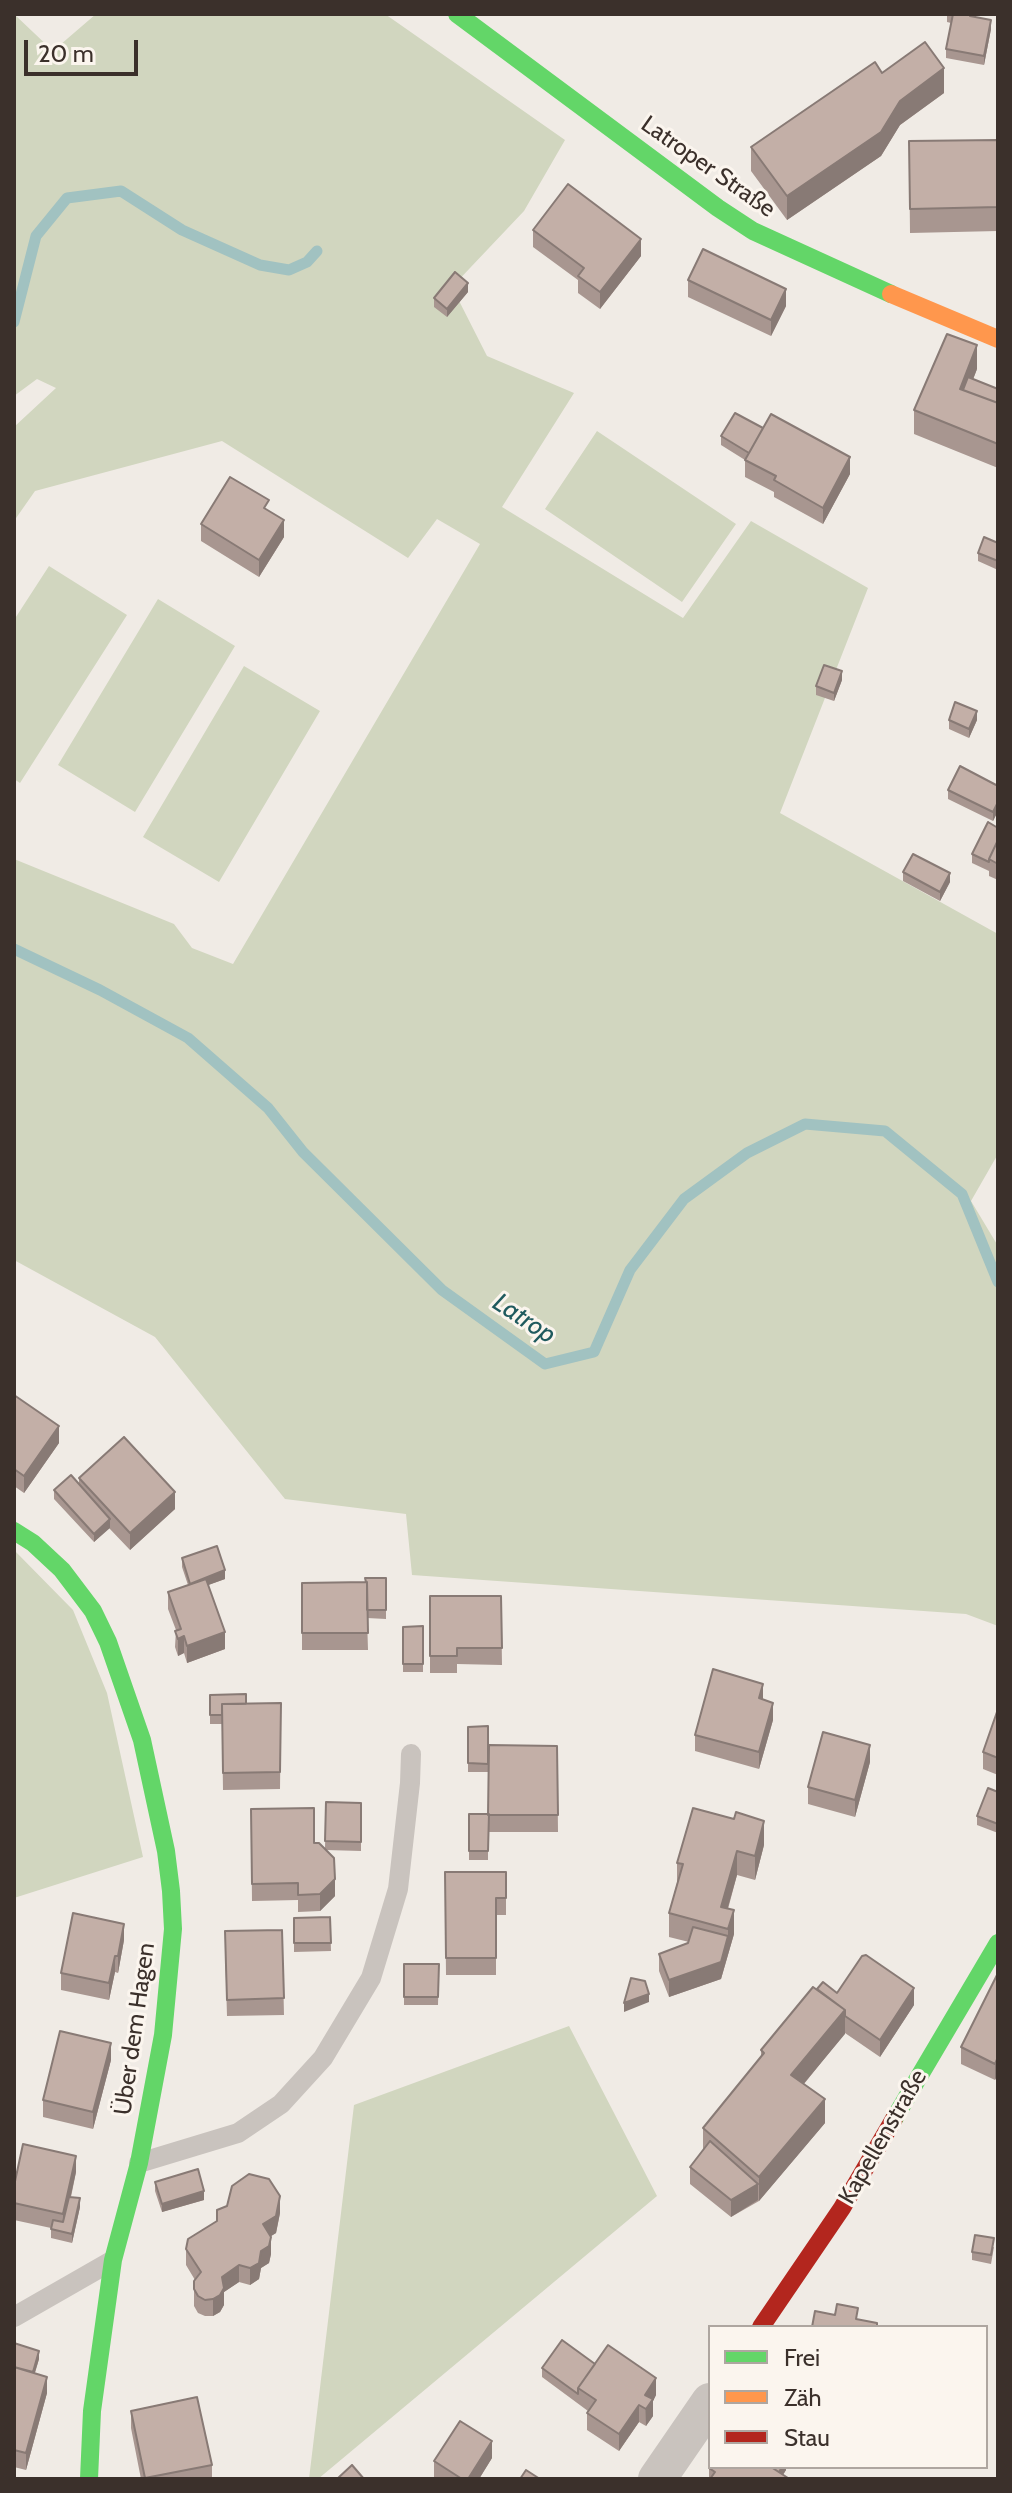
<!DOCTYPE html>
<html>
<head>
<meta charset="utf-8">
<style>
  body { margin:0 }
  #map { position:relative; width:1012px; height:2493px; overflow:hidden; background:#f0ebe5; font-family:Cabin,sans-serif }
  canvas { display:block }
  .frame { position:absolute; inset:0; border:16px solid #3b302b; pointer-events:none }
  .legend { position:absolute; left:708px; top:2325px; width:280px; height:144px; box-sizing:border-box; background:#fbf5ee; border:2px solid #aea6a0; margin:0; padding:10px 14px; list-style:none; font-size:24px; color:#3b302b }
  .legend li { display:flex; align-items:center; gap:16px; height:40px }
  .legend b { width:40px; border:2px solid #aea6a0 }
  .scale { position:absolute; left:24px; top:40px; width:114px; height:36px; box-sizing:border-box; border:4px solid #3b302b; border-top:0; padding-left:10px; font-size:24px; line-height:28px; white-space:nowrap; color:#3b302b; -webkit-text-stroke:6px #fbf5ee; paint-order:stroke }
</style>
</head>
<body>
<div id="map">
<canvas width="1012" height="2493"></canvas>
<div class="frame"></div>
<ul class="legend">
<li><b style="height:10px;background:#63d668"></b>Frei</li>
<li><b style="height:10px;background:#ff974d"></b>Zäh</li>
<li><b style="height:10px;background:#b3261e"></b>Stau</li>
</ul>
<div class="scale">20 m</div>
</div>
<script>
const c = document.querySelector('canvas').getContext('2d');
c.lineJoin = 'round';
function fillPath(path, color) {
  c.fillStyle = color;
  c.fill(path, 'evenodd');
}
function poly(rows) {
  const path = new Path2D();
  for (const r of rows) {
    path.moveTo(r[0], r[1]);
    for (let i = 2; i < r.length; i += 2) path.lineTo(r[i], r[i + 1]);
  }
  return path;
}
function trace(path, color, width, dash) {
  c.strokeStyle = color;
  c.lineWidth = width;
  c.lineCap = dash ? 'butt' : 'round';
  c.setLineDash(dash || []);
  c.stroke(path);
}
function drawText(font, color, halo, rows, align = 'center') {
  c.font = font + ' Cabin,sans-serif';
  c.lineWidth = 6;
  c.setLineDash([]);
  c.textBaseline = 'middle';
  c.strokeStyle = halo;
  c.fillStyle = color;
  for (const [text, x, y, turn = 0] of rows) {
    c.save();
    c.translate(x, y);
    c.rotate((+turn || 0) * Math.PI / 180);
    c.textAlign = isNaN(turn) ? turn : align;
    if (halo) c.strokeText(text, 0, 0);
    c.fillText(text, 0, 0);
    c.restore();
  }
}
const green = poly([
  [14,14,53,51,96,14,385,14,565,140,524,211,452,287,487,356,574,393,502,507,683,618,751,521,868,588,780,813,998,934,998,1154,971,1201,998,1246,998,1626,966,1614,412,1575,406,1514,285,1499,155,1337,14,1260,14,859,174,924,192,948,233,964,480,544,437,519,408,558,222,441,35,491,14,521,14,427,56,388,37,379,14,396],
  [597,431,736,524,682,602,545,509],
  [49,566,127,615,20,783,14,779,14,620],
  [158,599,235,646,135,812,58,765],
  [244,666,320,711,219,882,143,837],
  [14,1550,73,1610,107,1693,143,1857,14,1898],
  [569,2026,657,2196,318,2479,309,2479,354,2105]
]);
const stream = poly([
  [14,322,36,236,67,198,121,191,182,230,260,265,289,270,307,262,317,251],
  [14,949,100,990,188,1038,268,1108,303,1152,442,1290,545,1364,594,1352,630,1270,684,1199,747,1153,805,1124,885,1131,962,1194,998,1282]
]);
const lane = poly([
  [139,2163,238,2133,281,2104,323,2058,371,1978,398,1889,410,1783,411,1754],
  [14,2317,110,2262]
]);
const street = poly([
  [657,2479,710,2402]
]);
const fast = poly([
  [457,14,718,208,753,231,891,294],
  [14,1531,33,1543,62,1570,93,1611,108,1642,142,1740,166,1851,171,1891,173,1929,163,2035,139,2163,113,2260,92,2411,89,2479],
  [894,2119,998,1943]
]);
const slow = poly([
  [891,294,998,339]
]);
const jam = poly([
  [761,2327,842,2208,894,2119]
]);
const wall = poly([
  [947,14,971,14,971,16,991,29,984,65,946,58,946,49,951,23,947,22],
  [882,73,944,93,900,125,881,156,787,220,751,171,751,147],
  [998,140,998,231,910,233,909,141],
  [533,230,641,256,600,309,578,293,578,280,533,247],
  [688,280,786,306,771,336,688,297],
  [468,292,447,317,434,307,434,298],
  [977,369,973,379,998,389,998,468,914,434,914,410],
  [721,436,850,474,823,524,774,497,774,492,745,477,745,460,721,445],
  [269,511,284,537,259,577,201,541,201,524],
  [998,543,998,570,978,561,978,553],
  [842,680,834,701,816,695,816,686],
  [949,720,977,720,969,738,949,729],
  [998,786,998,811,993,821,948,799,948,790],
  [998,828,998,880,989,876,989,871,972,863,972,854],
  [903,872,950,882,940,901,903,881],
  [14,1395,59,1443,24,1493,14,1486],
  [79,1478,175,1509,130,1550,109,1528,94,1542,54,1499,54,1490,79,1484],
  [182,1558,225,1579,208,1585,225,1649,187,1663,184,1653,178,1656,175,1647,176,1630,168,1609,168,1592,188,1585,182,1567],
  [386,1578,386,1619,367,1618,368,1650,302,1650,302,1583,365,1582],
  [430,1596,501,1596,502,1665,457,1664,457,1673,430,1673],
  [423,1626,423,1672,403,1672,403,1627],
  [210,1695,246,1704,281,1703,280,1789,223,1790,222,1721,222,1724,210,1724],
  [763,1700,773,1720,759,1769,695,1751,695,1735],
  [998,1709,998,1775,983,1769,983,1752],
  [488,1726,488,1772,468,1772,468,1727],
  [557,1746,558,1832,488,1832,488,1860,469,1860,469,1814,488,1814],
  [870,1762,855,1817,808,1804,808,1787],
  [998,1792,998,1833,977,1825,977,1816],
  [326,1802,361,1803,361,1851,326,1850,335,1896,320,1911,298,1912,298,1900,252,1901,251,1809,325,1848],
  [764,1845,755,1880,737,1875,728,1909,734,1934,721,1979,669,1997,659,1971,659,1954,689,1942,669,1937,669,1913,677,1883,677,1863],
  [445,1872,506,1872,506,1915,496,1915,496,1975,446,1975],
  [330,1917,331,1951,294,1952,294,1918],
  [282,1930,284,2015,227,2016,225,1948],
  [124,1940,118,1973,115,1972,109,2000,61,1990,61,1973],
  [404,1964,439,1964,438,2005,404,2005],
  [998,1973,998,2074,995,2080,961,2064,961,2047],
  [817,1989,914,2005,880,2057,845,2033,804,2084,825,2123,759,2201,731,2217,690,2184,690,2167,703,2151,703,2128,761,2057,761,2050],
  [111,2060,93,2129,43,2117,43,2100],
  [76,2172,71,2197,80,2207,72,2243,51,2238,51,2228,14,2220,14,2186],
  [155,2182,204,2200,162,2212,155,2191],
  [280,2213,276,2233,271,2236,271,2254,269,2263,261,2268,259,2279,250,2285,239,2282,224,2292,224,2305,220,2312,213,2316,205,2316,198,2313,194,2306,194,2281,195,2280,186,2265,186,2249],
  [994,2247,991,2264,972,2260,972,2252],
  [14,2343,39,2359,35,2373,47,2393,26,2470,14,2467],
  [595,2364,656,2395,653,2401,653,2416,646,2426,639,2422,619,2451,587,2430,587,2413,588,2411,542,2377,542,2368],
  [131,2411,212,2465,212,2479,141,2479,131,2428],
  [492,2458,479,2479,436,2479,434,2478,434,2461],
  [786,2467,786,2470,783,2475,788,2479,709,2479,709,2468]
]);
const shadedWall = poly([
  [991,20,991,29,984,65,984,56],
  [944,68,944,93,900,125,881,156,787,220,787,196,900,101],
  [641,239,641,256,600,309,600,292],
  [468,283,468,292,447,317,447,309],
  [786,289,786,306,771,336,771,320],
  [977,345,977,369,966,398,960,389],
  [850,457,850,474,823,524,823,508],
  [284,520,284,537,259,577,259,560],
  [842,671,842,680,834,701,834,693],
  [977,711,977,720,969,738,969,729],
  [998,802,998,811,993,821,993,812],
  [950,873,950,882,940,901,940,892],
  [59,1426,59,1443,24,1493,24,1476],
  [175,1492,175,1509,130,1550,130,1533],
  [110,1519,110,1528,94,1542,94,1534],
  [225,1570,225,1579,203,1587,203,1578],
  [225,1632,225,1649,187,1663,187,1646],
  [184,1636,184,1653,178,1656,178,1639],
  [763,1684,763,1701,759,1698],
  [773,1703,773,1720,759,1769,759,1752],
  [870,1745,870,1762,855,1817,855,1800],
  [764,1821,764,1845,755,1880,755,1856],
  [737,1851,737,1875,722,1928,721,1907],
  [335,1879,335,1896,320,1911,320,1894],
  [734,1910,734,1934,721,1979,669,1997,669,1980,728,1936,728,1929],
  [124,1924,124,1940,118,1973,118,1956],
  [115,1956,115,1972,109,2000,109,1983],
  [914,1988,914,2005,880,2057,880,2040],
  [649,1994,649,2002,624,2012,624,2003],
  [845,2010,845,2034,791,2099,791,2075],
  [111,2043,111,2060,93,2129,93,2112],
  [998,2057,998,2074,995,2080,995,2064],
  [825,2099,825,2123,759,2201,759,2177],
  [76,2156,76,2172,63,2231,63,2214],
  [758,2184,758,2200,731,2217,731,2200],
  [204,2191,204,2200,162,2212,162,2204],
  [280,2196,280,2213,276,2233,263,2241,263,2224],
  [80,2198,80,2207,72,2243,72,2234],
  [271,2237,271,2254,269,2263,261,2268,259,2279,250,2285,250,2268],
  [239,2265,239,2282,224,2292,224,2305,220,2312,213,2316,213,2299,222,2277],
  [39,2351,39,2359,30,2388,30,2380],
  [47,2377,47,2393,26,2470,26,2453],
  [656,2378,656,2395,653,2401,653,2416,646,2426,645,2395],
  [639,2405,639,2422,619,2451,619,2434],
  [492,2441,492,2458,479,2479,468,2479],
  [782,2467,786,2467,786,2470,780,2479,775,2479]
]);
const building = poly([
  [951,14,971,14,970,16,991,20,984,56,946,49,953,14,951,14],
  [925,42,944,68,900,101,881,132,787,196,751,147,875,62,882,73,925,42],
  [998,140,998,207,910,209,909,141,998,140],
  [568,184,641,239,600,292,578,276,584,268,533,230,568,184],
  [703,249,786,289,771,320,688,280,703,249],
  [455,272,468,283,447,309,434,298,455,272],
  [947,334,977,345,960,389,998,403,998,444,914,410,947,334],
  [968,377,998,389,998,403,963,390,968,377],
  [735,413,763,428,749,453,721,436,735,413],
  [771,414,850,457,823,508,774,480,776,476,745,460,771,414],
  [230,477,269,500,264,508,284,520,259,560,201,524,230,477],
  [984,537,998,543,998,561,978,553,984,537],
  [824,665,842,671,834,693,816,686,824,665],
  [955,702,977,711,969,729,949,720,955,702],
  [960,766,998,786,998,802,993,812,948,790,960,766],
  [988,822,998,828,998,840,989,859,989,862,972,854,988,822],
  [998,840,998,864,989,859,998,840],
  [913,854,950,873,940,892,903,872,913,854],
  [14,1395,59,1426,24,1476,14,1469,14,1395],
  [124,1437,175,1492,130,1533,79,1478,124,1437],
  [71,1475,110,1519,94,1534,54,1490,71,1475],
  [217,1546,225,1570,190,1584,182,1558,217,1546],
  [365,1578,386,1578,386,1610,367,1610,367,1582,366,1582,365,1578],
  [206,1579,225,1632,187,1646,184,1636,178,1639,175,1631,181,1629,168,1592,206,1579],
  [367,1582,368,1633,302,1633,302,1583,367,1582],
  [430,1596,501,1596,502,1648,457,1648,457,1656,430,1656,430,1596],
  [423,1626,423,1664,403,1664,403,1627,423,1626],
  [713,1669,763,1684,759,1698,773,1703,759,1752,695,1735,713,1669],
  [246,1694,246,1704,222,1704,222,1715,210,1715,210,1695,246,1694],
  [281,1703,280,1772,223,1773,222,1704,281,1703],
  [998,1709,998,1758,983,1752,998,1709],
  [488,1726,488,1764,468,1763,468,1727,488,1726],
  [823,1732,870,1745,855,1800,808,1787,823,1732],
  [489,1745,557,1746,558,1815,488,1815,489,1745],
  [988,1788,998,1792,998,1824,977,1816,988,1788],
  [326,1802,361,1803,361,1842,325,1841,326,1802],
  [314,1808,314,1843,319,1843,334,1858,335,1879,320,1894,298,1895,298,1883,252,1884,251,1809,314,1808],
  [693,1808,734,1819,736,1812,764,1821,755,1856,737,1851,721,1907,734,1910,728,1929,669,1913,683,1864,677,1863,693,1808],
  [469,1814,489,1814,488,1851,469,1851,469,1814],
  [445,1872,506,1872,506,1898,496,1898,496,1958,446,1958,445,1872],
  [73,1913,124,1924,118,1956,115,1956,109,1983,61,1973,73,1913],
  [330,1917,331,1943,294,1943,294,1918,330,1917],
  [693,1927,728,1936,721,1962,669,1980,659,1954,688,1943,693,1927],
  [282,1930,284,1998,227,2000,225,1931,282,1930],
  [866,1955,914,1988,880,2040,845,2016,845,2010,817,1989,823,1982,837,1993,862,1956,866,1955],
  [404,1964,439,1964,438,1997,404,1997,404,1964],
  [998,1973,998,2057,995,2064,961,2047,998,1973],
  [631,1978,645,1981,649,1994,624,2003,631,1978],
  [813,1987,845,2010,791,2075,825,2099,759,2177,703,2128,764,2053,761,2050,813,1987],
  [60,2031,111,2043,93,2112,43,2100,60,2031],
  [710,2141,758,2184,731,2200,690,2167,710,2141],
  [23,2144,76,2156,63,2214,14,2203,14,2186,23,2144],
  [198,2169,204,2191,162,2204,155,2182,198,2169],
  [249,2174,269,2179,280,2196,276,2216,263,2224,271,2237,269,2246,261,2251,259,2263,250,2268,239,2265,222,2277,224,2288,220,2295,213,2299,205,2300,198,2296,194,2289,194,2281,201,2272,186,2249,188,2239,217,2221,217,2210,227,2206,232,2186,249,2174],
  [69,2197,80,2198,72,2234,51,2229,53,2220,63,2222,69,2197],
  [975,2235,994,2238,991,2255,972,2252,975,2235],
  [837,2304,858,2308,856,2319,877,2323,877,2327,812,2327,815,2311,835,2315,837,2304],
  [562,2340,595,2364,578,2388,578,2394,542,2368,562,2340],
  [14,2343,39,2351,33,2372,14,2367,14,2343],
  [608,2345,656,2378,645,2395,653,2399,646,2409,639,2405,619,2434,587,2413,596,2400,578,2388,608,2345],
  [14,2367,47,2377,26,2453,14,2450,14,2367],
  [197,2397,212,2465,145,2478,131,2411,197,2397],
  [460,2421,492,2441,468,2479,462,2479,434,2461,460,2421],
  [352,2465,364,2479,337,2479,352,2465],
  [710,2467,771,2467,788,2478,710,2479,715,2472,709,2468,710,2467],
  [771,2467,782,2467,779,2472,771,2467],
  [526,2470,540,2479,520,2479,526,2470]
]);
const streetNames = [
  ["Latroper Straße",708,167,35],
  ["Über dem Hagen",135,2029,-82],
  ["Kapellenstraße",883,2137,-60]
];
const waterNames = [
  ["Latrop",524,1319,33]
];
fillPath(green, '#d1d6bf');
trace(stream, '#a1c2c1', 11);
trace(lane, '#c9c3be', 20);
trace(street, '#c9c3be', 38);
trace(fast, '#63d668', 18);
trace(slow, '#ff974d', 18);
trace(jam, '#b3261e', 18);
fillPath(wall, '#a89690');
fillPath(shadedWall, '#887a75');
fillPath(building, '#c3afa7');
trace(building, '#887a75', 2);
drawText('24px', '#3b302b', '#fbf5ee', streetNames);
drawText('italic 26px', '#1f5a5e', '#fbf5ee', waterNames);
</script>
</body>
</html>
